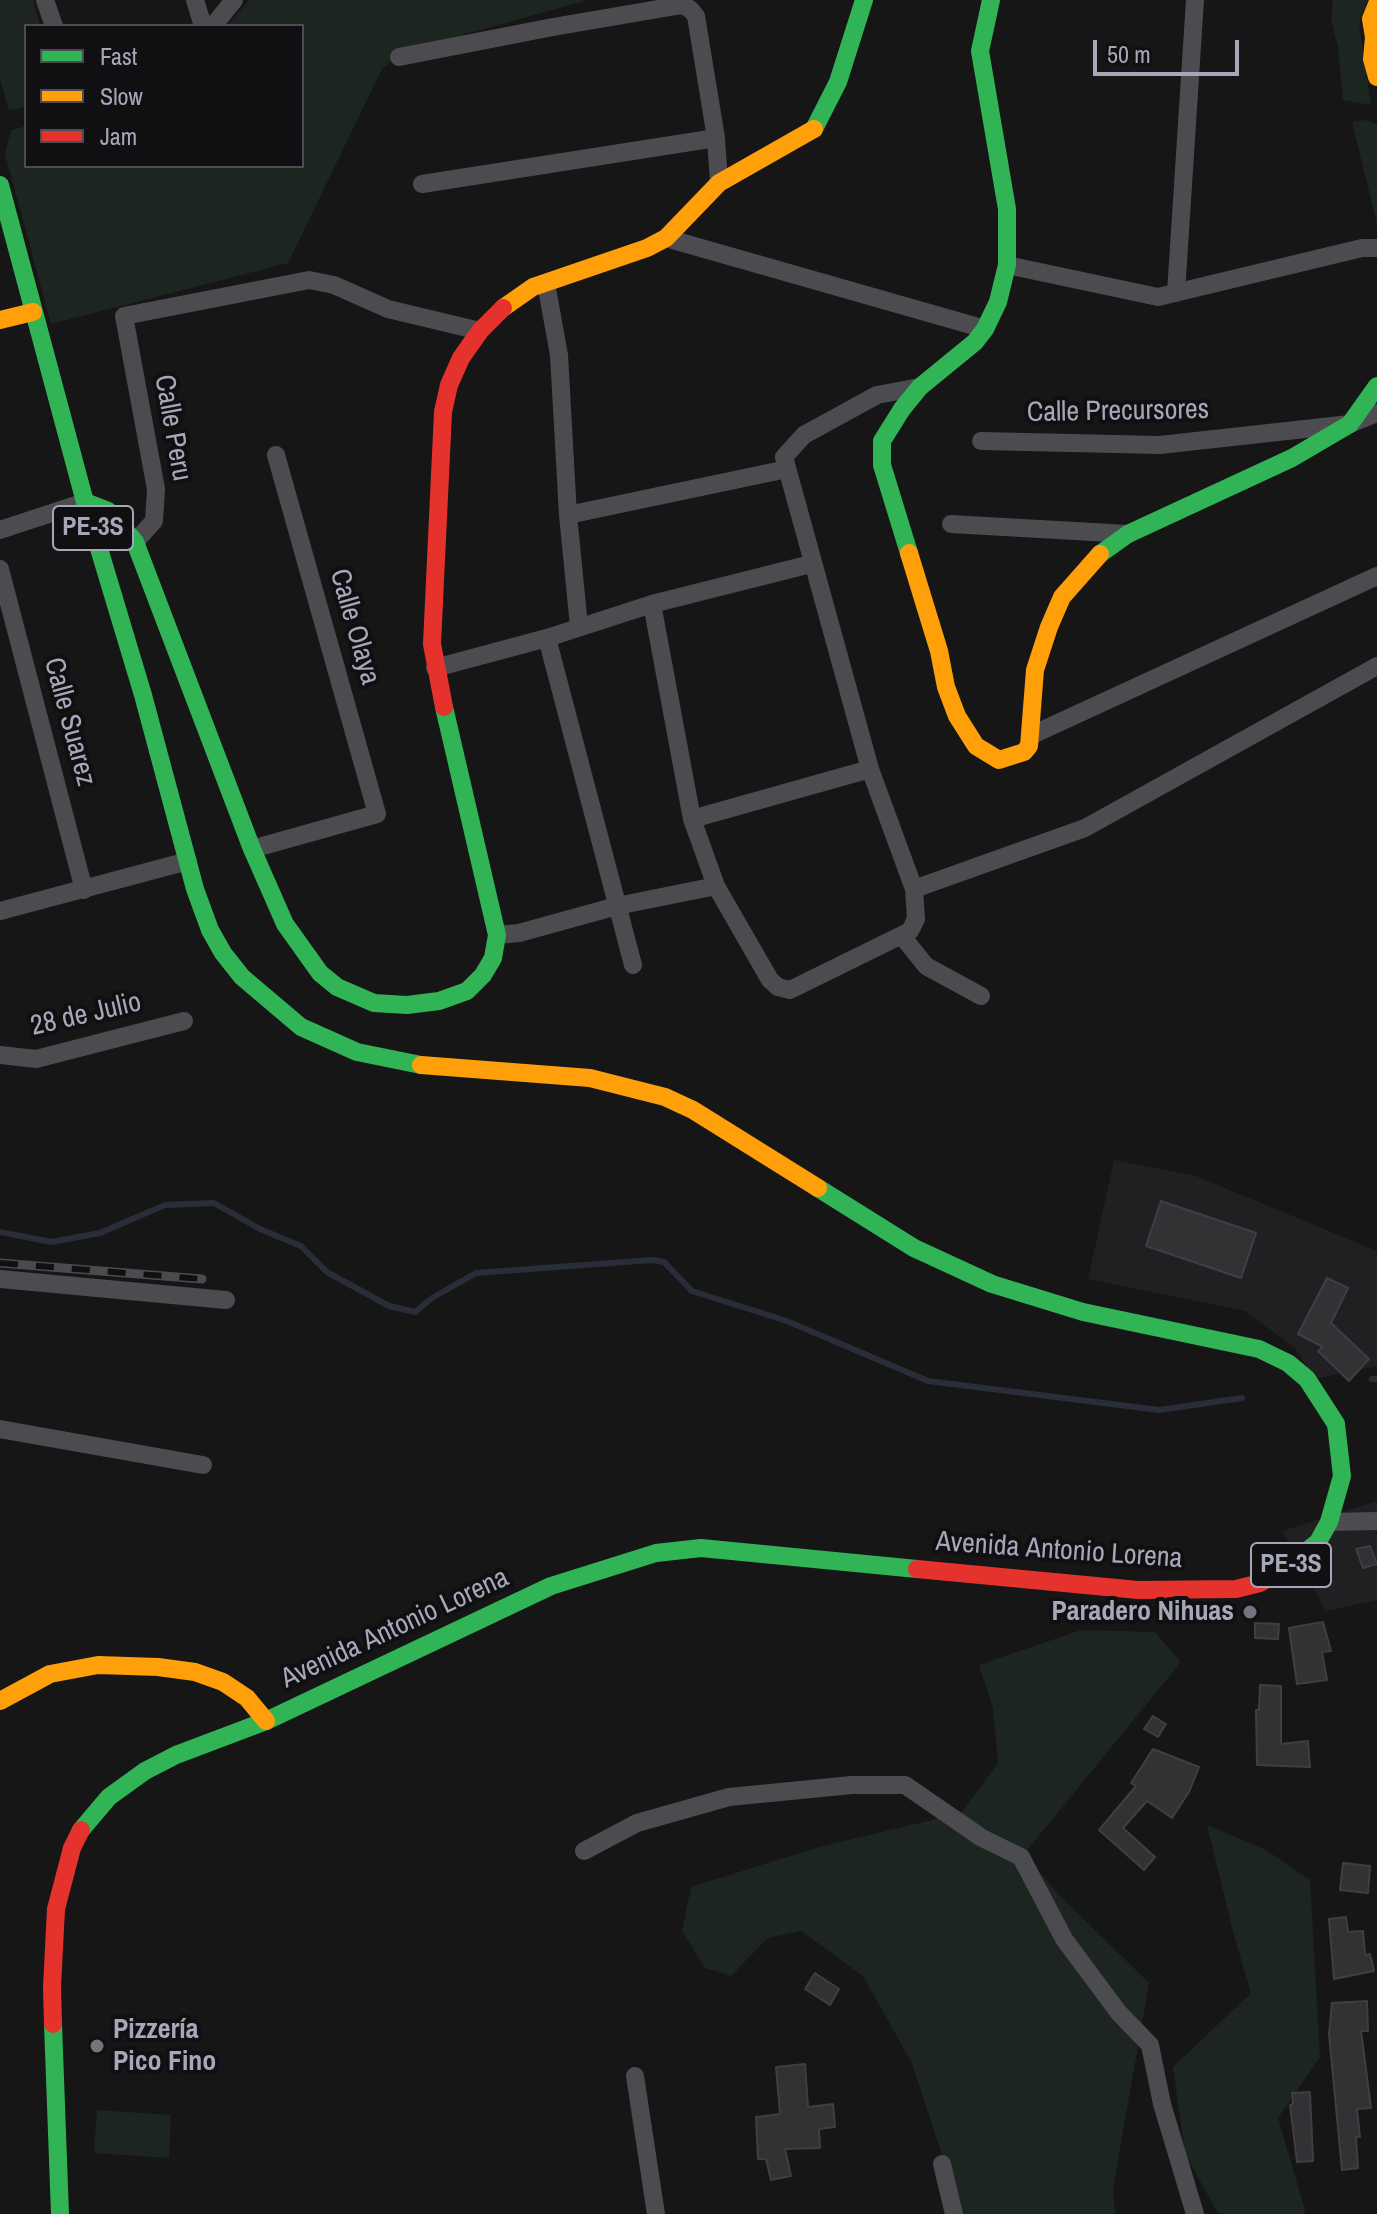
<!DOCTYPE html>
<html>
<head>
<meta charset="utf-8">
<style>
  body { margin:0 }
  #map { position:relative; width:1377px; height:2214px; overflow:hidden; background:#161616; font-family:"Archivo Narrow",sans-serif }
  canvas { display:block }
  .legend { position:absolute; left:24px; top:24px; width:280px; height:144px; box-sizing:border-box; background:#101012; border:2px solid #4c4c54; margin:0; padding:10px 14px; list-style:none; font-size:24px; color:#a6a7b8 }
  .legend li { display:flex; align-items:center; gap:16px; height:40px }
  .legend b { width:40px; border:2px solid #4c4c54 }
  .scale { position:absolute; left:1093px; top:40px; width:146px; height:36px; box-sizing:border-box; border:4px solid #a6a7b8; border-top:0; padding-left:10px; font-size:24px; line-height:28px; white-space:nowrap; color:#a6a7b8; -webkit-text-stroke:6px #101012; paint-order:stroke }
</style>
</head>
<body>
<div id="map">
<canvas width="1377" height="2214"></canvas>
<ul class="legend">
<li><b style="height:10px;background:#30b455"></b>Fast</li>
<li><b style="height:10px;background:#ff9f0a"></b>Slow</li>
<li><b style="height:10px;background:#e5322d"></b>Jam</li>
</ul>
<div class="scale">50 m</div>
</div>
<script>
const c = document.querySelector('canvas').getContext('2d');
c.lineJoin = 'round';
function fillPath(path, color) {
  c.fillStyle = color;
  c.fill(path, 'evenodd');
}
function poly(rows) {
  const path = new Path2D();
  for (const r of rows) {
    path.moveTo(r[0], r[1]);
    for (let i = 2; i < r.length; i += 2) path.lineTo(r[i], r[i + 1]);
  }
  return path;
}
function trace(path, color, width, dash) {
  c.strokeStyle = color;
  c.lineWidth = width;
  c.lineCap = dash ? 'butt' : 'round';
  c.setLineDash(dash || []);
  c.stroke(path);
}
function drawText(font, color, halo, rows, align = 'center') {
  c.font = font + ' "Archivo Narrow",sans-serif';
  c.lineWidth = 8;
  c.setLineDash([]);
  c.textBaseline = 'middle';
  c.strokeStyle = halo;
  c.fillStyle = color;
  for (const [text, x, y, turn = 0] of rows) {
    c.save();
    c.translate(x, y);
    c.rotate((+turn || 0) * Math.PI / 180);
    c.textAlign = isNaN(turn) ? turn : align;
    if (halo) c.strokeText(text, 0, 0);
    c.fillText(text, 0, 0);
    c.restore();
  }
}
const built = poly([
  [1114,1160,1196,1176,1377,1251,1377,1366,1314,1379,1295,1348,1245,1311,1088,1279],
  [1377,1501,1377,1600,1326,1611,1282,1531]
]);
const green = poly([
  [0,0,33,0,40,26,26,26,26,106,9,111,0,78],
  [249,0,588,0,404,51,382,69,288,263,51,324,5,154,11,130,26,126,26,166,302,166,302,26,227,26],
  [1333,0,1368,0,1359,24,1371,105,1343,100,1338,48,1331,18],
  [1366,120,1377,124,1377,224,1352,122],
  [1081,1630,1155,1632,1181,1662,1024,1854,1058,1894,1149,1983,1113,2189,1115,2214,961,2214,912,2063,863,1976,801,1931,768,1938,731,1976,705,1968,682,1931,691,1887,819,1847,961,1813,998,1763,993,1708,979,1665],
  [1207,1825,1266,1850,1310,1880,1320,2057,1278,2118,1305,2210,1304,2214,1218,2214,1185,2153,1173,2067,1251,1993,1233,1932],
  [97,2110,171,2115,169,2158,94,2153]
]);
const stream = poly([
  [0,1232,51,1242,100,1233,165,1205,214,1203,260,1229,301,1246,327,1272,389,1306,415,1312,432,1298,476,1273,652,1260,664,1262,692,1291,787,1321,928,1381,1159,1410,1242,1398],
  [1372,1379,1377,1379]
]);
const building = poly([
  [1161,1201,1256,1233,1241,1278,1146,1246,1161,1201],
  [1327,1278,1348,1288,1331,1323,1369,1359,1349,1381,1318,1351,1323,1347,1298,1334,1327,1278],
  [1370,1546,1377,1564,1363,1568,1356,1549,1370,1546],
  [1323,1622,1331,1651,1322,1652,1327,1680,1297,1684,1289,1628,1323,1622],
  [1255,1623,1279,1624,1278,1639,1255,1638,1255,1623],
  [1260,1685,1281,1686,1281,1744,1308,1741,1310,1767,1257,1765,1256,1710,1259,1710,1260,1685],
  [1153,1716,1166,1724,1158,1737,1144,1729,1153,1716],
  [1153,1749,1199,1767,1189,1792,1172,1818,1147,1801,1123,1828,1155,1857,1144,1870,1099,1830,1136,1786,1131,1783,1153,1749],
  [1343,1863,1370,1866,1368,1893,1340,1890,1343,1863],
  [1346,1917,1348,1932,1363,1931,1365,1955,1370,1954,1374,1971,1334,1979,1329,1919,1346,1917],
  [815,1973,839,1989,830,2005,805,1989,815,1973],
  [1367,2001,1368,2031,1361,2031,1371,2108,1357,2109,1360,2137,1356,2137,1358,2168,1342,2170,1329,2034,1332,2003,1367,2001],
  [805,2064,808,2107,833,2104,835,2127,819,2129,820,2148,785,2149,791,2176,771,2180,766,2159,758,2159,756,2117,780,2114,776,2067,805,2064],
  [1310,2092,1313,2161,1297,2162,1290,2105,1293,2104,1292,2093,1310,2092]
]);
const street = poly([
  [45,0,54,26],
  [195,0,203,26],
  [213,26,234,0],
  [399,57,553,27,682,5,690,9,696,16,716,138,719,183],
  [422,184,716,138],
  [666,238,985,329],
  [1007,265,1158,297,1362,248,1377,248],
  [546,283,559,355,568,515,579,626],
  [1176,293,1195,0],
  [981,441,1160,445,1350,424,1377,413],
  [568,515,787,469],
  [951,524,1128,534],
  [0,530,85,502],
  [135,542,154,521,156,489,124,316,309,280,334,285,388,309,480,331],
  [0,569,84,890],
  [652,604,692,819,716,886,770,980,778,987,790,990,910,931,916,919,914,889,870,769,784,457,804,435,877,395,920,387],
  [547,638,633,965],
  [435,668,547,638,652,604,811,564],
  [1032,735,1377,576],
  [692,819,870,769],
  [252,849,377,814,276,455],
  [914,889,1085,828,1377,666],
  [0,911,188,861],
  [497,935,519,933,617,906,716,886],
  [902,936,926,966,981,996],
  [0,1055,36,1059,184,1021],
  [0,1279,226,1300],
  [0,1429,203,1465],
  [1329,1522,1377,1521],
  [584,1851,637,1823,729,1797,852,1785,905,1785,982,1838,1021,1857,1064,1939,1119,2013,1150,2045,1162,2104,1195,2214],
  [635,2076,656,2214],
  [942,2164,954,2214]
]);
const fast = poly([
  [814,129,838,82,864,0],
  [0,185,85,502,143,695,195,889,210,930,223,953,242,977,301,1027,357,1052,421,1065],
  [85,502,108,511,135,542,252,849,285,924,320,973,337,987,374,1003,407,1005,439,1001,467,991,483,975,493,958,497,935,444,707],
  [909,553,882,465,882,441,902,409,920,387,975,342,985,329,998,302,1007,265,1007,209,980,51,991,0],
  [1100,554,1128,534,1292,458,1350,424,1377,386],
  [818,1188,914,1248,992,1284,1083,1312,1259,1349,1288,1363,1307,1379,1336,1424,1342,1476,1329,1522,1318,1542,1285,1569],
  [81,1830,109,1797,145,1771,176,1755,266,1721,551,1586,656,1553,701,1548,917,1569],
  [53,2024,60,2214]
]);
const slow = poly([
  [1377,4,1371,19,1374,37,1372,59,1377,77],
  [503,308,533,287,647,248,666,238,719,183,814,129],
  [0,320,33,312],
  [909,553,939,651,946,687,957,716,976,746,999,760,1024,752,1029,746,1035,670,1049,627,1062,597,1100,554],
  [421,1065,590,1078,665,1097,693,1110,818,1188],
  [0,1701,50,1674,98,1665,158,1667,195,1672,223,1682,247,1698,266,1721]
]);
const jam = poly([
  [444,707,432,644,443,412,449,385,461,358,480,331,503,308],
  [917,1569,1138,1590,1236,1589,1260,1583,1285,1569],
  [53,2024,52,1987,56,1909,72,1848,81,1830]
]);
const rail = poly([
  [0,1263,202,1279]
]);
const markers = [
  [1250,1612,8,"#74747f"],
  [97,2046,8,"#74747f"]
];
const shields = [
  [93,528,80],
  [1291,1565,80]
];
const shieldNames = [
  ["PE-3S",93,528],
  ["PE-3S",1291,1565]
];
const streetNames = [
  ["Calle Precursores",1118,412,-1],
  ["Calle Peru",172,428,80],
  ["Calle Olaya",354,627,74],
  ["Calle Suarez",69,722,75],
  ["28 de Julio",86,1015,-13],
  ["Avenida Antonio Lorena",1059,1551,4],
  ["Avenida Antonio Lorena",395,1629,-25]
];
const poiNames = [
  ["Paradero Nihuas",1234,1612],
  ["Pizzería",113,2030,"left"],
  ["Pico Fino",113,2062,"left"]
];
fillPath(built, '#202022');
fillPath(green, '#1d2520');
trace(stream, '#282d39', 6);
fillPath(building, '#323234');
trace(building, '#3f3e42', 2);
trace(street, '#4c4b50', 18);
trace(fast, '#30b455', 18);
trace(slow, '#ff9f0a', 18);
trace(jam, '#e5322d', 18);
trace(rail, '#4b4b4f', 9);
trace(rail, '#101012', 6, [18]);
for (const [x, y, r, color] of markers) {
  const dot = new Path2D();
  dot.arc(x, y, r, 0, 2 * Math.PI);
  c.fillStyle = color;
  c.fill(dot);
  trace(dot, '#101012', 3);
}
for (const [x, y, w] of shields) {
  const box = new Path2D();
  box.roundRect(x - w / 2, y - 22, w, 44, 6);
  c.fillStyle = '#101012';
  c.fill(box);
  trace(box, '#a6a7b8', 2);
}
drawText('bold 26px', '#a6a7b8', null, shieldNames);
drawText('28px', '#a6a7b8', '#101012', streetNames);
drawText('bold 28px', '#a6a7b8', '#101012', poiNames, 'right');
</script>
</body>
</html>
